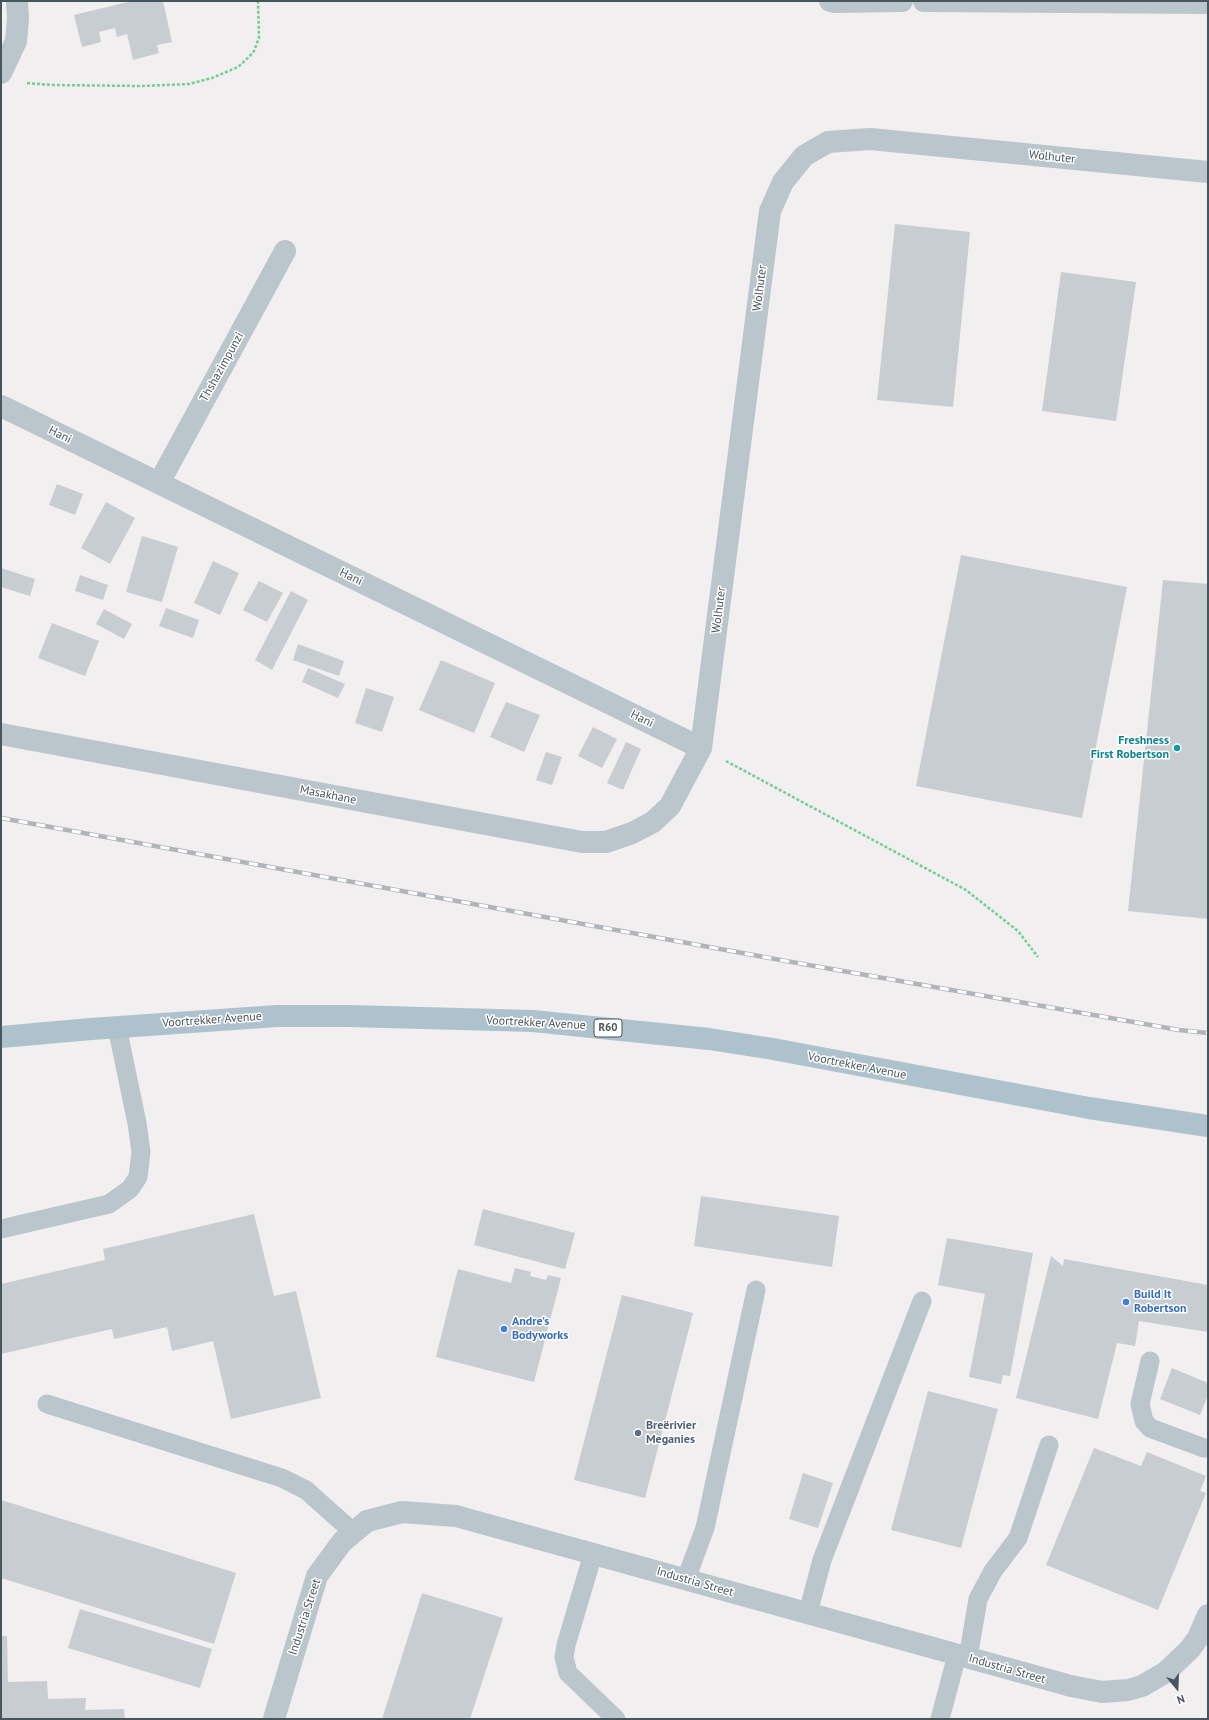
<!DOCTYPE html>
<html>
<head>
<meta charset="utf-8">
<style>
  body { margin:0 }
  #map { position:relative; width:1209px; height:1720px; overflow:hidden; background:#f1efef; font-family:"PT Sans",sans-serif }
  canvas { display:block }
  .frame { position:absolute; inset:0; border:2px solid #47555c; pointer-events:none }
  .north { position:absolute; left:1157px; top:1668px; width:40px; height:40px; -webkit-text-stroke:3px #fff; paint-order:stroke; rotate:161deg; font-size:11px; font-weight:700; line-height:16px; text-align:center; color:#47555c }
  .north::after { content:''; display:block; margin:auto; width:14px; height:18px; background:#47555c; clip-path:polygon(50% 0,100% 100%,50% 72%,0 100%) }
</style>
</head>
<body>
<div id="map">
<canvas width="1209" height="1720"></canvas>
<div class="frame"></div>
<div class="north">N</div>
</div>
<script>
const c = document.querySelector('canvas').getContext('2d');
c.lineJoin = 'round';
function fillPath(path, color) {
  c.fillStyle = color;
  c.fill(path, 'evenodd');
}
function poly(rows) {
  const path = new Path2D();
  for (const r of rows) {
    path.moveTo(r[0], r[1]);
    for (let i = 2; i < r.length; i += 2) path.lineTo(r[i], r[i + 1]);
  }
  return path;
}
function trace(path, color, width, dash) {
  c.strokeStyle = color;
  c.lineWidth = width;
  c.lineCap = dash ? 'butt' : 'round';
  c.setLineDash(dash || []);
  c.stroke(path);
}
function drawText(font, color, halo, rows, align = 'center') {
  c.font = font + ' "PT Sans",sans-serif';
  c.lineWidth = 3;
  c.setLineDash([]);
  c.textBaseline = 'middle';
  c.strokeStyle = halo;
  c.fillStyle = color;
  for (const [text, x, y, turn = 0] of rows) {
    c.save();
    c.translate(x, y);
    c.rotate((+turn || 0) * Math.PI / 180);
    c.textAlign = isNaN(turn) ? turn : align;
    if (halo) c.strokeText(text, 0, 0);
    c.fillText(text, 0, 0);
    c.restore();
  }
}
const building = poly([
  [132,1,163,1,172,42,157,45,159,53,133,60,127,34,117,37,115,28,99,32,101,42,82,47,74,15],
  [895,224,970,232,953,407,877,400],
  [1061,272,1136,282,1116,421,1042,411],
  [57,484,83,494,75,515,49,505],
  [106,502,135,518,110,564,81,548],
  [142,536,178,547,162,602,126,592],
  [961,555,1127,587,1082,818,916,786],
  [213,561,239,573,220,615,194,603],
  [1,568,35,579,30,596,1,587],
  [80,575,108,585,103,600,75,591],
  [1163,580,1208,584,1208,919,1128,911],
  [259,581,283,593,267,622,243,610],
  [291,591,308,600,272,670,255,660],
  [166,608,199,620,193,638,159,626],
  [104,609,132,624,124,639,96,624],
  [52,623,99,641,85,676,38,658],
  [298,644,344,661,339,676,293,660],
  [441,660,495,683,474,733,419,710],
  [308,668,345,684,338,698,302,682],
  [366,688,394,697,382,732,355,723],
  [506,702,540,715,524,752,490,737],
  [593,727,617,739,602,768,578,756],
  [626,742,641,749,623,790,607,783],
  [546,752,562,757,552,785,536,780],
  [701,1196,839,1216,832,1267,694,1246],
  [483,1209,575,1233,565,1269,474,1245],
  [254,1214,274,1296,296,1291,321,1398,231,1419,213,1341,172,1351,167,1327,114,1339,112,1329,1,1354,1,1284,105,1260,103,1249],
  [947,1238,1033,1253,1010,1376,1003,1375,1001,1384,969,1377,985,1294,938,1285],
  [1051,1256,1063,1266,1064,1259,1208,1285,1208,1332,1139,1321,1135,1346,1117,1343,1098,1419,1016,1398],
  [515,1268,531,1272,530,1276,546,1280,548,1275,561,1278,534,1382,436,1357,458,1269,511,1283],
  [622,1295,693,1313,645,1498,574,1480],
  [1172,1368,1208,1383,1208,1395,1200,1415,1160,1399],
  [928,1391,998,1409,961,1548,891,1530],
  [1094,1448,1141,1466,1147,1452,1206,1476,1200,1491,1206,1493,1158,1610,1046,1565],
  [803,1473,833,1483,818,1528,789,1519],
  [1,1500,236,1573,214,1644,1,1578],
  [422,1593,503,1618,470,1719,382,1719],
  [80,1609,212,1649,200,1688,68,1648],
  [1,1636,7,1636,8,1682,47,1681,48,1699,86,1698,85,1710,124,1709,125,1719,1,1719]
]);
const path = poly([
  [27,83,52,85,142,86,189,84,212,78,238,67,249,57,254,51,259,38,258,1],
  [726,761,966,890,1018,931,1038,957]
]);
const service = poly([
  [1,1229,109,1204,130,1189,138,1177,141,1152,137,1123,117,1027],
  [1150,1361,1140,1404,1144,1421,1150,1428,1204,1448,1208,1448],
  [47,1404,282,1478,306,1490,353,1532],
  [593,1554,566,1645,564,1657,568,1673,616,1719],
  [686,1579,705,1528,756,1290],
  [808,1613,822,1560,922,1301],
  [968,1658,978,1599,993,1571,1018,1538,1049,1445],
  [940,1719,957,1655]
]);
const minor = poly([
  [830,1,835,2,902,1],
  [924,1,1208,3],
  [1,73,16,41,18,19,17,1],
  [1,406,701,748],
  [159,483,285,251],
  [1,734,582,842,606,842,632,833,653,822,670,806,701,748,770,211,783,182,804,156,828,142,870,139,1208,172],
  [274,1719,317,1576,342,1542,367,1521,402,1512,456,1516,1071,1686,1102,1692,1128,1690,1142,1686,1166,1672,1190,1649,1198,1638,1208,1615]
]);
const primary = poly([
  [1,1037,91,1029,277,1016,349,1016,533,1021,709,1039,773,1049,1089,1108,1208,1126]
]);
const rail = poly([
  [1,818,786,961,1179,1030,1208,1033]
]);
const markers = [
  [1177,748,4,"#0f9aa8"],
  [1126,1302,4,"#3f7fe0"],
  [504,1329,4,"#3f7fe0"],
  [638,1433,4,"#5c6f8a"]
];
const shields = [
  [608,1028,28]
];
const shieldNames = [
  ["R60",608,1028]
];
const streetNames = [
  ["Wolhuter",1052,157,6],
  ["Wolhuter",760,288,-83],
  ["Thshazimpunzi",222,367,-61],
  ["Hani",60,435,26],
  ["Hani",351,577,26],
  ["Wolhuter",719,610,-83],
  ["Hani",642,719,26],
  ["Masakhane",328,795,11],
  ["Voortrekker Avenue",212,1020,-4],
  ["Voortrekker Avenue",536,1023,3],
  ["Voortrekker Avenue",857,1066,11],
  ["Industria Street",695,1582,16],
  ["Industria Street",305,1617,-72],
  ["Industria Street",1007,1669,16]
];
const cultureNames = [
  ["Freshness",1169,741],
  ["First Robertson",1169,755]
];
const shopNames = [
  ["Build It",1134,1295],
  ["Robertson",1134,1309],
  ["Andre's",512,1322],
  ["Bodyworks",512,1336]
];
const serviceNames = [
  ["Breërivier",646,1426],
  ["Meganies",646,1440]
];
fillPath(building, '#c8cdd1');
trace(path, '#75cd96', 2.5, [3, 2]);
trace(service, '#bac5cc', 19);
trace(minor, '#bac5cc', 22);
trace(primary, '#aec2cd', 22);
trace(rail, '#b1b5b9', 4.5);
trace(rail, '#fff', 3, [9]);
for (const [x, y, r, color] of markers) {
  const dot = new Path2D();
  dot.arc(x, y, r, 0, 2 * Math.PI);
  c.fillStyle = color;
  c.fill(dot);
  trace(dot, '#fff', 1.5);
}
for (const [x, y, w] of shields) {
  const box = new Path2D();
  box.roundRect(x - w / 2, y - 9, w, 18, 3);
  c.fillStyle = '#fff';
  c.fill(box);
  trace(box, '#47555c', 1);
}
drawText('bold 11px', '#47555c', null, shieldNames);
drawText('12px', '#47555c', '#fff', streetNames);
drawText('bold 12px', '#0d838f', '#fff', cultureNames, 'right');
drawText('bold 12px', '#366cbe', '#fff', shopNames, 'left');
drawText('bold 12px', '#4e5e75', '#fff', serviceNames, 'left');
</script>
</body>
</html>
